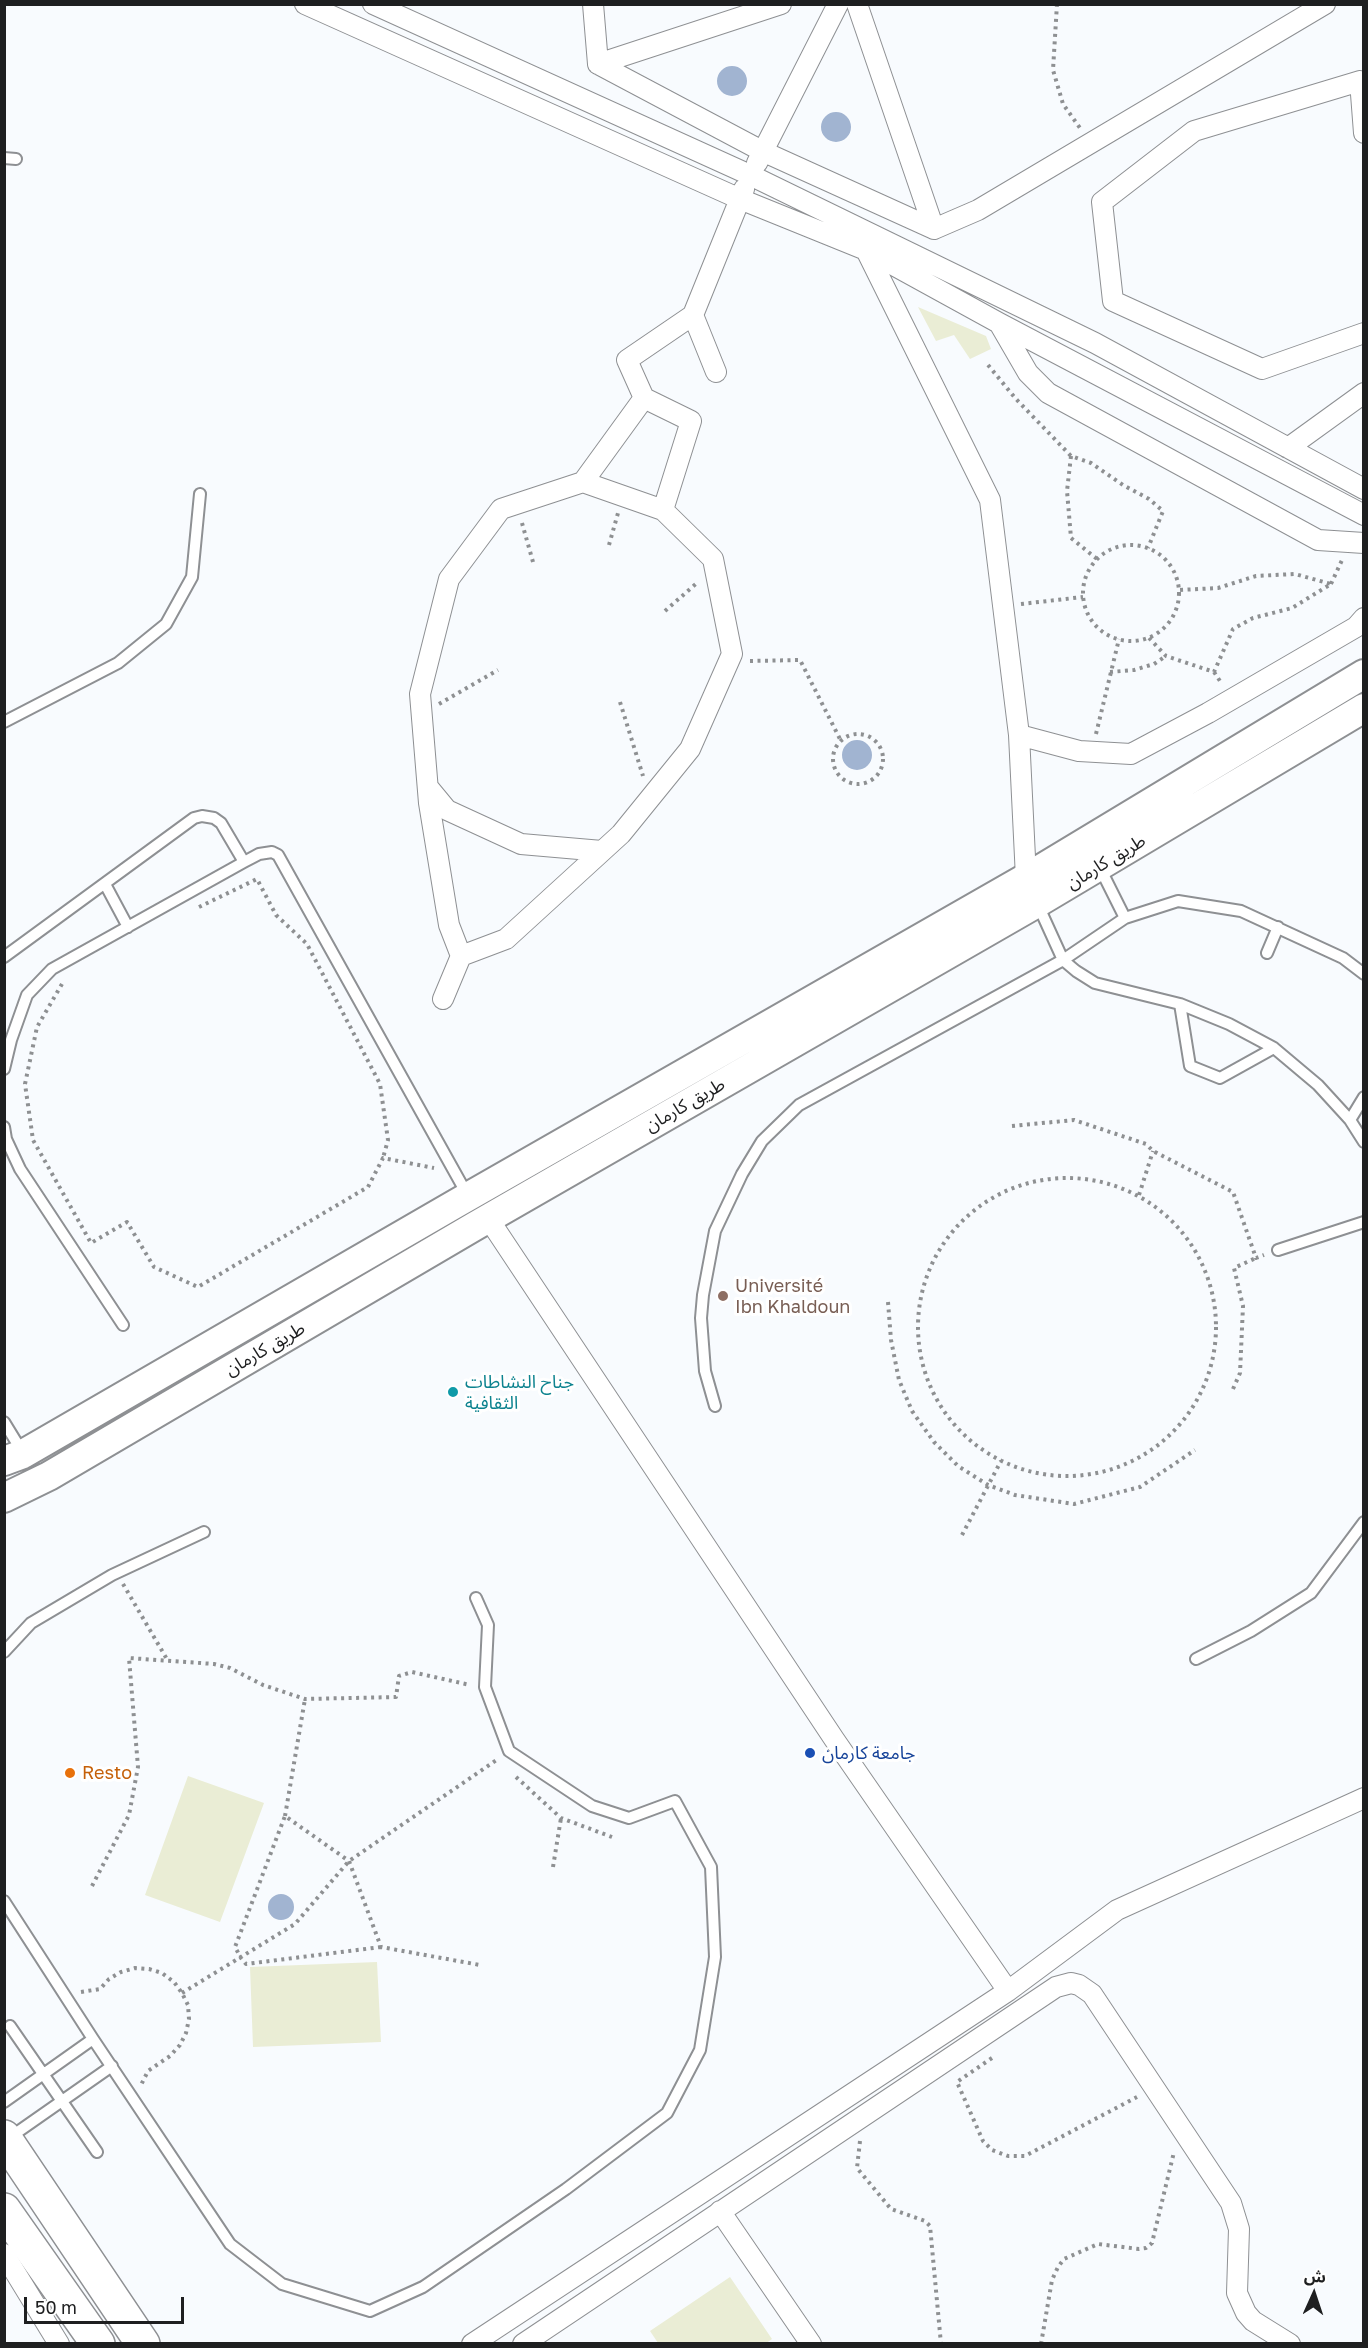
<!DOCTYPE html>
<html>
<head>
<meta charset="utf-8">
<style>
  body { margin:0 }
  #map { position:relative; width:1368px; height:2348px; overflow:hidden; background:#f8fbfe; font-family:"Golos Text","Noto Sans Arabic",sans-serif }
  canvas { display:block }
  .frame { position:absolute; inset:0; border:6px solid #1e1f20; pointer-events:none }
  .north { position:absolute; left:1284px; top:2264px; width:60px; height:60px; -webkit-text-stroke:4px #fff; paint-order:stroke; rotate:3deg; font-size:16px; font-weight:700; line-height:24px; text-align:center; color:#1e1f20 }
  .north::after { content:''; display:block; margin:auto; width:21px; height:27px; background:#1e1f20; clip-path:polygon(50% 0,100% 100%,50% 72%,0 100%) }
  .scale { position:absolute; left:24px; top:2297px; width:160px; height:27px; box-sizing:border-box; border:3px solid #1e1f20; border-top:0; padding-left:8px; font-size:18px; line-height:21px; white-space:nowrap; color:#1e1f20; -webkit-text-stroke:4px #fff; paint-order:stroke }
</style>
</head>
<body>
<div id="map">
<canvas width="1368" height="2348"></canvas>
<div class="frame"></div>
<div class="north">ش</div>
<div class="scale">50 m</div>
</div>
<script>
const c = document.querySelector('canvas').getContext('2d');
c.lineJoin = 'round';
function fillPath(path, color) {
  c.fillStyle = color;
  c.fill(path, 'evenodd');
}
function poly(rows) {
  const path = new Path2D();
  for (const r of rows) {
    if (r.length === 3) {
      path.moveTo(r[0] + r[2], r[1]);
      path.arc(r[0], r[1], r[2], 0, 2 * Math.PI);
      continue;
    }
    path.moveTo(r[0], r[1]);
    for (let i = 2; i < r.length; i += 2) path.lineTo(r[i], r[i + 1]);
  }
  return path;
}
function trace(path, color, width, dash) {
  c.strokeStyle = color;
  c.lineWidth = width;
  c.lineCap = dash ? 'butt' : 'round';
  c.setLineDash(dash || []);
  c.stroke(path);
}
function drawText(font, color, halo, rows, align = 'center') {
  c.font = font + ' "Golos Text","Noto Sans Arabic",sans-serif';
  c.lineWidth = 6;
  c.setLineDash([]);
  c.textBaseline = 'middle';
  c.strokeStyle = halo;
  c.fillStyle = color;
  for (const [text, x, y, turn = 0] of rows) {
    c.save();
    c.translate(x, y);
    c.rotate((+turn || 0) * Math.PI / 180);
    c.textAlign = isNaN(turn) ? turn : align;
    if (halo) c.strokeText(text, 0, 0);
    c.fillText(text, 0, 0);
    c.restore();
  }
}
const green = poly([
  [918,307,986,336,991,349,970,359,954,335,936,341],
  [188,1776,264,1803,220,1922,145,1895],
  [377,1962,381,2042,253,2047,250,1967],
  [730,2277,772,2339,765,2344,658,2343,650,2331]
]);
const water = poly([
  [732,81,15],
  [836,127,15],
  [857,755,15],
  [281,1907,13]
]);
const path = poly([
  [1057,4,1053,70,1063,104,1080,128],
  [988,365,1016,399,1071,456,1091,463,1123,485,1149,499,1163,511,1148,548],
  [1071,456,1067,491,1071,538,1097,559],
  [522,523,533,562],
  [1131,593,48],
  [609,545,618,513],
  [1331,584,1342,560],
  [1021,604,1083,597],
  [665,611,698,582],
  [1149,638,1166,656,1214,672,1233,629,1253,618,1292,608,1331,584,1295,574,1256,576,1218,588,1180,590],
  [750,661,800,660,841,741],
  [1110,672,1134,670,1154,664,1166,656],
  [1214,672,1222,684],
  [620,702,643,776],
  [439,704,498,670],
  [1096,734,1119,639],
  [858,759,25],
  [199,907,257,879,276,915,307,944,380,1084,388,1140,383,1158],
  [62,984,37,1027,25,1084,33,1140,91,1243,127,1222,154,1267,198,1287,368,1187,383,1158,434,1168],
  [1012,1126,1074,1120,1146,1144,1153,1151,1233,1192,1256,1258,1264,1255],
  [1067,1327,149],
  [1139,1195,1153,1151],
  [888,1302,891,1340,899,1380,912,1411,934,1442,958,1466,988,1485,1015,1495,1074,1504,1140,1487,1195,1450],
  [1233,1389,1240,1373,1243,1306,1234,1268,1256,1258],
  [962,1535,1001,1461],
  [123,1584,168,1661],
  [516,1777,561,1818,612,1837],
  [285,1816,305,1699],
  [553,1867,561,1818],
  [92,1886,129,1815,138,1767,129,1658,214,1664,230,1668,263,1685,305,1699,396,1697,399,1676,412,1672,470,1685],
  [381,1947,246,1964,241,1958,235,1947,285,1816,349,1861,381,1947,480,1965],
  [81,1992,100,1989,109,1979,121,1972,135,1968,149,1969,162,1973,174,1982,182,1993,188,2005,189,2019,186,2033,180,2045,170,2056,148,2071,141,2085],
  [182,1993,295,1924,349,1861,498,1759],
  [992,2058,957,2082,983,2141,992,2150,1008,2156,1025,2156,1137,2097],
  [860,2141,857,2168,891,2209,925,2221,930,2226,941,2344],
  [1041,2344,1052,2280,1058,2267,1064,2259,1098,2244,1139,2249,1146,2248,1152,2243,1174,2152]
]);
const lane = poly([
  [4,158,16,159],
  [4,722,118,663,166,624,192,577,200,494],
  [1100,868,1125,918],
  [105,884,128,927],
  [1038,905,1063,960,1076,971,1095,983,1180,1004,1229,1024,1274,1048,1318,1085,1350,1120,1364,1142],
  [1267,953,1278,927],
  [4,957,194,818,202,816,214,818,221,823,244,862],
  [1180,1004,1190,1066,1220,1078,1274,1048],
  [4,1069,11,1040,27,995,52,969,244,862,259,854,272,852,278,855,468,1196],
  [1350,1120,1364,1097],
  [4,1127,6,1139,20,1169,123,1325],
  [1278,1250,1364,1222],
  [715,1406,705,1371,701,1318,703,1295,715,1231,742,1174,762,1141,799,1105,1063,960,1125,918,1178,901,1241,911,1343,958,1364,974],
  [4,1422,23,1453],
  [4,1652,31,1623,112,1575,204,1532],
  [1196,1659,1251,1631,1311,1593,1364,1522],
  [4,1901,93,2039,230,2244,282,2284,370,2311,423,2287,566,2189,667,2113,700,2050,715,1957,711,1867,675,1801,629,1818,592,1806,509,1751,485,1687,488,1625,476,1598],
  [10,2026,97,2152],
  [4,2102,93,2039],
  [9,2138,112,2066]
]);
const street = poly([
  [305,4,740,199,866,250,999,323,1364,515],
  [373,4,750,175,1095,343,1364,489],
  [593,4,598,64,781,4],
  [857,4,934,229],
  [598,64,762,151,934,229,978,210,1325,4],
  [1364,133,1360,81,1194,131,1102,202,1113,301,1262,369,1364,333],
  [757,163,838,4],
  [866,250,990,500,1019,735,1079,751,1131,754,1208,713,1356,627,1364,618],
  [693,315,744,189],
  [999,323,1028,373,1048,393,1318,540,1364,543],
  [644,398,627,360,693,315,716,372],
  [1288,448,1364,393],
  [583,482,644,398,691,421,663,510],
  [1019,735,1026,878],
  [428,787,447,810,521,844,602,851],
  [443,999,461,956,506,939,621,834,690,749,732,654,713,559,663,510,583,482,501,509,449,579,420,694,429,803,449,925,461,956],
  [488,1218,834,1739,1008,1991],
  [720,2211,811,2344],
  [4,2254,59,2344],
  [472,2344,1008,1991,1117,1910,1364,1798],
  [523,2344,1056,1987,1071,1983,1079,1985,1092,1994,1231,2203,1239,2229,1237,2293,1246,2313,1253,2321,1290,2344]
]);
const secondary = poly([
  [4,1461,23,1454,457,1203,1026,878,1364,674],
  [4,1498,49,1476,475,1226,1037,903,1364,708]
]);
const highway = poly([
  [4,2137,143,2344],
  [4,2210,98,2344]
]);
const markers = [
  [723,1296,6,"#8d6e63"],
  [453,1392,6,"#0f9aa8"],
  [810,1753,6,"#1a4fb4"],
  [70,1773,6,"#e8710a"]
];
const streetNames = [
  ["طريق كارمان",1106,862,-31],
  ["طريق كارمان",685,1105,-30],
  ["طريق كارمان",265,1349,-30]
];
const educationNames = [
  ["Université",735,1286],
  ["Ibn Khaldoun",735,1307]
];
const cultureNames = [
  ["جناح النشاطات",465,1382],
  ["الثقافية",465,1403]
];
const transitNames = [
  ["جامعة كارمان",822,1753]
];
const foodNames = [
  ["Resto",82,1773]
];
fillPath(green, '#eaedd5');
fillPath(water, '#a1b4d1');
trace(lane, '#8e9093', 14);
trace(street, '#8e9093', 22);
trace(secondary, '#8e9093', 32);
trace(highway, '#8e9093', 36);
trace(path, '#8e9092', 4, [3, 4.5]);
trace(lane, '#fff', 10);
trace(street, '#fff', 20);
trace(secondary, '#fff', 28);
trace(highway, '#fff', 33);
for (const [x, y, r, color] of markers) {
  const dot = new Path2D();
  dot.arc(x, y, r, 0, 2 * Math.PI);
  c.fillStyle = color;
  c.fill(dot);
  trace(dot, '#fff', 2);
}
drawText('18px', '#1e1f20', '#fff', streetNames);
drawText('18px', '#785e54', '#fff', educationNames, 'left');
drawText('18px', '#0d838f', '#fff', cultureNames, 'left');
drawText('18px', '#164399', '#fff', transitNames, 'left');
drawText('18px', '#c56008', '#fff', foodNames, 'left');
</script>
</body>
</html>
